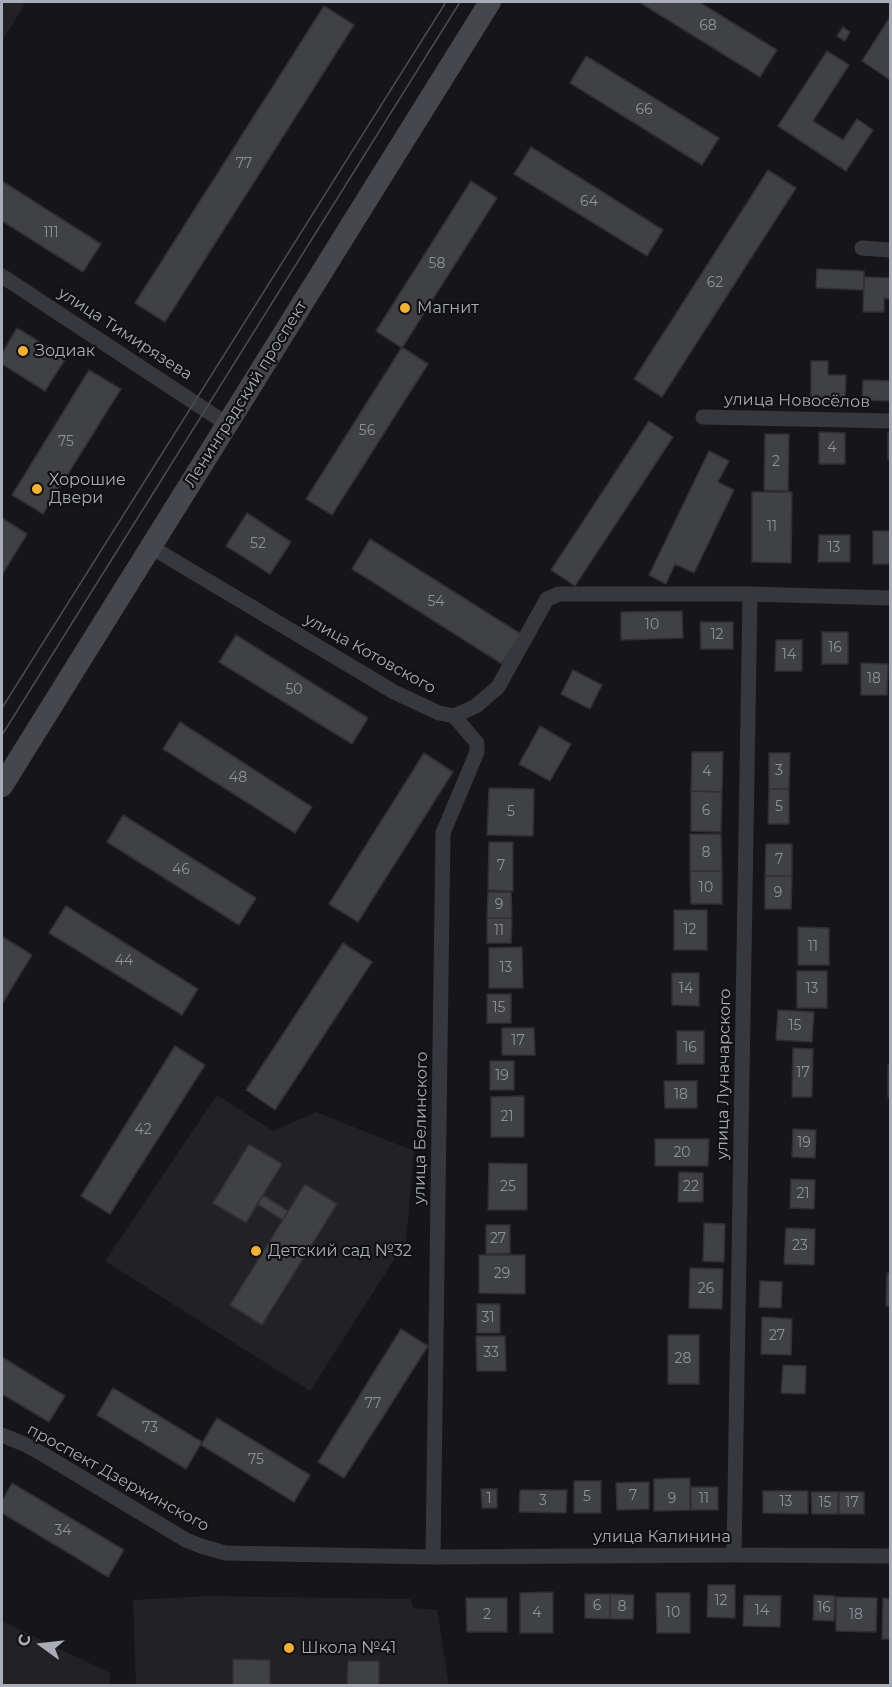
<!DOCTYPE html>
<html>
<head>
<meta charset="utf-8">
<style>
  body { margin:0 }
  #map { position:relative; width:892px; height:1687px; overflow:hidden; background:#161618; font-family:Montserrat,sans-serif }
  canvas { display:block }
  .frame { position:absolute; inset:0; border:3px solid #a8adb8; pointer-events:none }
  .north { position:absolute; left:12px; top:1615px; width:60px; height:60px; -webkit-text-stroke:4px #111113; paint-order:stroke; rotate:285deg; font-size:16px; font-weight:700; line-height:24px; text-align:center; color:#a8adb8 }
  .north::after { content:''; display:block; margin:auto; width:21px; height:27px; background:#a8adb8; clip-path:polygon(50% 0,100% 100%,50% 72%,0 100%) }
</style>
</head>
<body>
<div id="map">
<canvas width="892" height="1687"></canvas>
<div class="frame"></div>
<div class="north">С</div>
</div>
<script>
const c = document.querySelector('canvas').getContext('2d');
c.lineJoin = 'round';
function fillPath(path, color) {
  c.fillStyle = color;
  c.fill(path, 'evenodd');
}
function poly(rows) {
  const path = new Path2D();
  for (const r of rows) {
    path.moveTo(r[0], r[1]);
    for (let i = 2; i < r.length; i += 2) path.lineTo(r[i], r[i + 1]);
  }
  return path;
}
function trace(path, color, width, dash) {
  c.strokeStyle = color;
  c.lineWidth = width;
  c.lineCap = dash ? 'butt' : 'round';
  c.setLineDash(dash || []);
  c.stroke(path);
}
function drawText(font, color, halo, rows, align = 'center') {
  c.font = font + ' Montserrat,sans-serif';
  c.lineWidth = 4.5;
  c.setLineDash([]);
  c.textBaseline = 'middle';
  c.strokeStyle = halo;
  c.fillStyle = color;
  for (const [text, x, y, turn = 0] of rows) {
    c.save();
    c.translate(x, y);
    c.rotate((+turn || 0) * Math.PI / 180);
    c.textAlign = isNaN(turn) ? turn : align;
    if (halo) c.strokeText(text, 0, 0);
    c.fillText(text, 0, 0);
    c.restore();
  }
}
const built = poly([
  [2,2,26,2,2,41],
  [217,1095,273,1131,316,1112,414,1151,406,1241,310,1391,105,1261],
  [208,1596,411,1599,413,1608,437,1610,449,1685,136,1685,133,1600],
  [2,1621,110,1673,110,1685,2,1685]
]);
const building = poly([
  [639,2,699,2,777,50,760,77,639,2],
  [324,6,354,25,165,322,135,303,324,6],
  [890,17,890,80,862,61,890,17],
  [843,27,850,32,845,41,837,36,843,27],
  [827,51,849,65,813,121,843,140,857,119,873,130,846,171,778,126,827,51],
  [586,56,719,138,702,165,570,83,586,56],
  [531,147,663,230,647,256,514,174,531,147],
  [768,170,796,188,662,397,634,379,768,170],
  [2,181,101,244,83,272,2,221,2,181],
  [471,181,497,198,402,348,376,331,471,181],
  [817,269,864,271,864,290,816,288,817,269],
  [864,277,890,278,890,299,884,298,884,312,863,312,864,277],
  [17,328,66,358,45,391,2,364,2,353,17,328],
  [402,347,428,364,332,515,306,499,402,347],
  [811,361,828,361,828,375,846,375,845,402,811,402,811,361],
  [89,370,121,389,43,514,12,495,89,370],
  [863,380,890,381,890,401,862,400,863,380],
  [649,421,673,437,575,586,551,570,649,421],
  [819,432,845,433,845,464,819,464,819,432],
  [888,432,890,432,890,459,888,459,888,432],
  [765,434,789,434,788,491,764,490,765,434],
  [709,451,729,461,718,482,734,490,694,573,675,564,666,584,649,575,709,451],
  [752,492,792,492,791,563,752,562,752,492],
  [247,513,291,542,270,574,226,546,247,513],
  [2,518,27,534,2,575,2,518],
  [873,531,890,531,890,564,873,564,873,531],
  [819,535,850,535,850,562,818,562,819,535],
  [370,539,521,634,502,664,352,569,370,539],
  [682,611,683,638,621,640,621,612,682,611],
  [700,622,733,622,733,649,701,649,700,622],
  [822,632,848,632,848,664,822,664,822,632],
  [236,635,368,718,352,744,219,662,236,635],
  [776,640,802,640,802,671,775,671,776,640],
  [861,663,888,664,887,695,861,695,861,663],
  [573,670,602,685,590,709,561,694,573,670],
  [180,722,312,807,295,833,163,749,180,722],
  [540,726,571,744,550,781,519,764,540,726],
  [692,752,723,752,722,792,691,791,692,752],
  [424,753,453,772,358,922,329,904,424,753],
  [769,753,790,753,789,789,769,789,769,753],
  [489,788,534,789,533,836,487,835,489,788],
  [769,789,789,789,789,824,768,824,769,789],
  [691,791,722,792,721,832,691,831,691,791],
  [123,815,256,898,239,925,107,842,123,815],
  [690,834,721,834,722,871,690,871,690,834],
  [489,842,513,842,513,891,488,890,489,842],
  [766,844,792,844,792,876,765,876,766,844],
  [690,871,722,871,722,904,691,904,690,871],
  [765,876,792,876,791,909,765,909,765,876],
  [488,892,511,892,512,918,487,918,488,892],
  [66,906,198,989,182,1015,49,933,66,906],
  [674,910,707,910,707,950,674,950,674,910],
  [487,918,512,918,511,943,487,943,487,918],
  [798,927,829,928,829,965,798,965,798,927],
  [3,937,32,955,2,1004,2,940,3,937],
  [343,943,372,962,275,1110,246,1090,343,943],
  [522,947,523,988,489,988,489,948,522,947],
  [797,971,827,971,827,1008,797,1008,797,971],
  [672,973,699,973,699,1006,672,1005,672,973],
  [487,994,511,994,511,1023,487,1023,487,994],
  [778,1010,814,1012,812,1042,776,1040,778,1010],
  [502,1028,534,1028,535,1055,502,1055,502,1028],
  [677,1031,704,1031,704,1064,677,1064,677,1031],
  [175,1046,205,1065,110,1214,81,1196,175,1046],
  [793,1048,813,1049,812,1097,792,1097,793,1048],
  [490,1061,514,1061,514,1090,490,1090,490,1061],
  [888,1065,890,1065,890,1097,888,1097,888,1065],
  [664,1081,697,1081,697,1108,665,1108,664,1081],
  [524,1096,524,1137,491,1137,491,1097,524,1096],
  [793,1129,816,1130,815,1158,792,1157,793,1129],
  [655,1139,709,1139,708,1166,655,1166,655,1139],
  [249,1144,282,1164,246,1223,213,1203,249,1144],
  [489,1163,527,1164,527,1210,488,1210,489,1163],
  [679,1172,703,1173,703,1202,678,1202,679,1172],
  [791,1179,815,1180,814,1209,790,1208,791,1179],
  [305,1184,337,1204,262,1325,230,1305,305,1184],
  [263,1195,288,1211,283,1220,257,1204,263,1195],
  [704,1223,725,1224,724,1262,703,1261,704,1223],
  [486,1225,510,1225,510,1253,486,1254,486,1225],
  [786,1228,815,1229,814,1265,784,1264,786,1228],
  [479,1255,525,1255,525,1294,479,1293,479,1255],
  [690,1268,723,1269,722,1309,689,1308,690,1268],
  [887,1273,890,1273,890,1306,886,1306,887,1273],
  [760,1281,782,1282,781,1308,759,1307,760,1281],
  [477,1304,500,1304,500,1333,477,1333,477,1304],
  [762,1317,792,1319,791,1355,761,1354,762,1317],
  [401,1329,428,1346,344,1478,318,1462,401,1329],
  [668,1335,699,1335,699,1384,668,1384,668,1335],
  [476,1336,505,1336,506,1371,477,1371,476,1336],
  [2,1357,65,1396,49,1422,2,1394,2,1357],
  [783,1365,806,1366,805,1394,781,1393,783,1365],
  [113,1388,202,1442,186,1469,97,1415,113,1388],
  [217,1418,310,1475,294,1502,201,1445,217,1418],
  [690,1478,690,1510,654,1511,654,1479,690,1478],
  [574,1481,601,1481,601,1513,574,1513,574,1481],
  [649,1482,649,1509,617,1510,616,1483,649,1482],
  [12,1483,124,1550,108,1577,2,1513,2,1501,12,1483],
  [691,1487,718,1487,718,1510,691,1510,691,1487],
  [481,1489,497,1489,497,1508,482,1508,481,1489],
  [520,1490,567,1490,566,1513,519,1512,520,1490],
  [763,1491,808,1491,808,1514,763,1513,763,1491],
  [811,1492,838,1492,838,1514,812,1514,811,1492],
  [839,1492,864,1492,864,1514,839,1514,839,1492],
  [708,1585,735,1585,735,1618,707,1617,708,1585],
  [553,1592,553,1633,520,1633,520,1593,553,1592],
  [656,1593,690,1593,690,1633,657,1633,656,1593],
  [585,1594,610,1594,610,1619,585,1618,585,1594],
  [610,1594,634,1595,633,1619,610,1619,610,1594],
  [744,1595,781,1596,780,1627,743,1626,744,1595],
  [814,1595,835,1596,834,1621,813,1620,814,1595],
  [836,1597,877,1598,876,1632,836,1631,836,1597],
  [466,1598,507,1598,507,1632,467,1632,466,1598],
  [883,1598,890,1599,890,1639,882,1639,883,1598],
  [233,1659,270,1660,270,1686,233,1686,233,1659],
  [348,1661,379,1661,379,1686,347,1686,348,1661]
]);
const minor = poly([
  [862,248,890,250],
  [2,276,227,424],
  [703,417,890,421],
  [151,547,394,692,439,713,454,716,476,706,498,687,547,599,559,594,750,594,890,598],
  [2,1435,24,1444,46,1456,186,1540,201,1546,225,1553,433,1557,734,1555,890,1556],
  [734,1555,750,594],
  [433,1557,443,833,477,752,477,743,454,716]
]);
const secondary = poly([
  [2,786,490,2]
]);
const tram = poly([
  [2,708,446,2],
  [2,735,460,2]
]);
const markers = [
  [405,308,6,"#f2b134"],
  [23,351,6,"#f2b134"],
  [37,489,6,"#f2b134"],
  [256,1251,6,"#f2b134"],
  [289,1648,6,"#f2b134"]
];
const numberNames = [
  ["68",708,26],
  ["66",644,110],
  ["77",244,164],
  ["64",589,202],
  ["111",51,233],
  ["58",437,264],
  ["62",715,283],
  ["56",367,431],
  ["75",66,442],
  ["4",832,448],
  ["2",776,462],
  ["11",772,527],
  ["52",258,544],
  ["13",834,548],
  ["54",436,602],
  ["10",652,625],
  ["12",717,635],
  ["16",835,648],
  ["14",789,655],
  ["18",874,679],
  ["50",294,690],
  ["3",779,771],
  ["4",707,772],
  ["48",238,778],
  ["5",779,807],
  ["6",706,811],
  ["5",511,812],
  ["8",706,853],
  ["7",779,860],
  ["7",501,866],
  ["46",181,870],
  ["10",706,888],
  ["9",778,893],
  ["9",499,905],
  ["12",690,930],
  ["11",499,931],
  ["11",813,947],
  ["44",124,961],
  ["13",506,968],
  ["14",686,989],
  ["13",812,989],
  ["15",499,1008],
  ["15",795,1026],
  ["17",518,1041],
  ["16",690,1048],
  ["17",803,1073],
  ["19",502,1076],
  ["18",681,1095],
  ["21",507,1117],
  ["42",143,1130],
  ["19",804,1143],
  ["20",682,1153],
  ["25",508,1187],
  ["22",691,1187],
  ["21",803,1194],
  ["27",498,1239],
  ["23",800,1246],
  ["29",502,1274],
  ["26",706,1289],
  ["31",488,1318],
  ["27",777,1336],
  ["33",491,1353],
  ["28",683,1359],
  ["77",373,1404],
  ["73",150,1428],
  ["75",256,1460],
  ["7",633,1496],
  ["5",587,1497],
  ["1",489,1499],
  ["9",672,1499],
  ["11",704,1499],
  ["3",543,1501],
  ["13",786,1502],
  ["15",825,1503],
  ["17",852,1503],
  ["34",63,1531],
  ["12",721,1601],
  ["6",597,1606],
  ["8",622,1607],
  ["16",824,1608],
  ["14",762,1611],
  ["4",537,1613],
  ["10",673,1613],
  ["2",487,1615],
  ["18",856,1615]
];
const poiNames = [
  ["Магнит",417,308],
  ["Зодиак",35,351],
  ["Хорошие",49,480],
  ["Двери",49,498],
  ["Детский сад №32",268,1251],
  ["Школа №41",301,1648]
];
const streetNames = [
  ["улица Тимирязева",125,334,33],
  ["Ленинградский проспект",246,394,-58],
  ["улица Новосёлов",797,401,1],
  ["улица Котовского",370,654,29],
  ["улица Луначарского",724,1074,-89],
  ["улица Белинского",421,1128,-89],
  ["проспект Дзержинского",118,1478,29],
  ["улица Калинина",662,1537]
];
fillPath(built, '#222225');
fillPath(building, '#404145');
trace(building, '#303034', 1.5);
trace(minor, '#37383d', 15);
trace(secondary, '#45474d', 22);
trace(tram, '#4a4c52', 1.5);
for (const [x, y, r, color] of markers) {
  const dot = new Path2D();
  dot.arc(x, y, r, 0, 2 * Math.PI);
  c.fillStyle = color;
  c.fill(dot);
  trace(dot, '#111113', 2);
}
drawText('14px', '#8e929b', null, numberNames);
drawText('16px', '#a8adb8', '#111113', poiNames, 'left');
drawText('16px', '#a8adb8', '#111113', streetNames);
</script>
</body>
</html>
